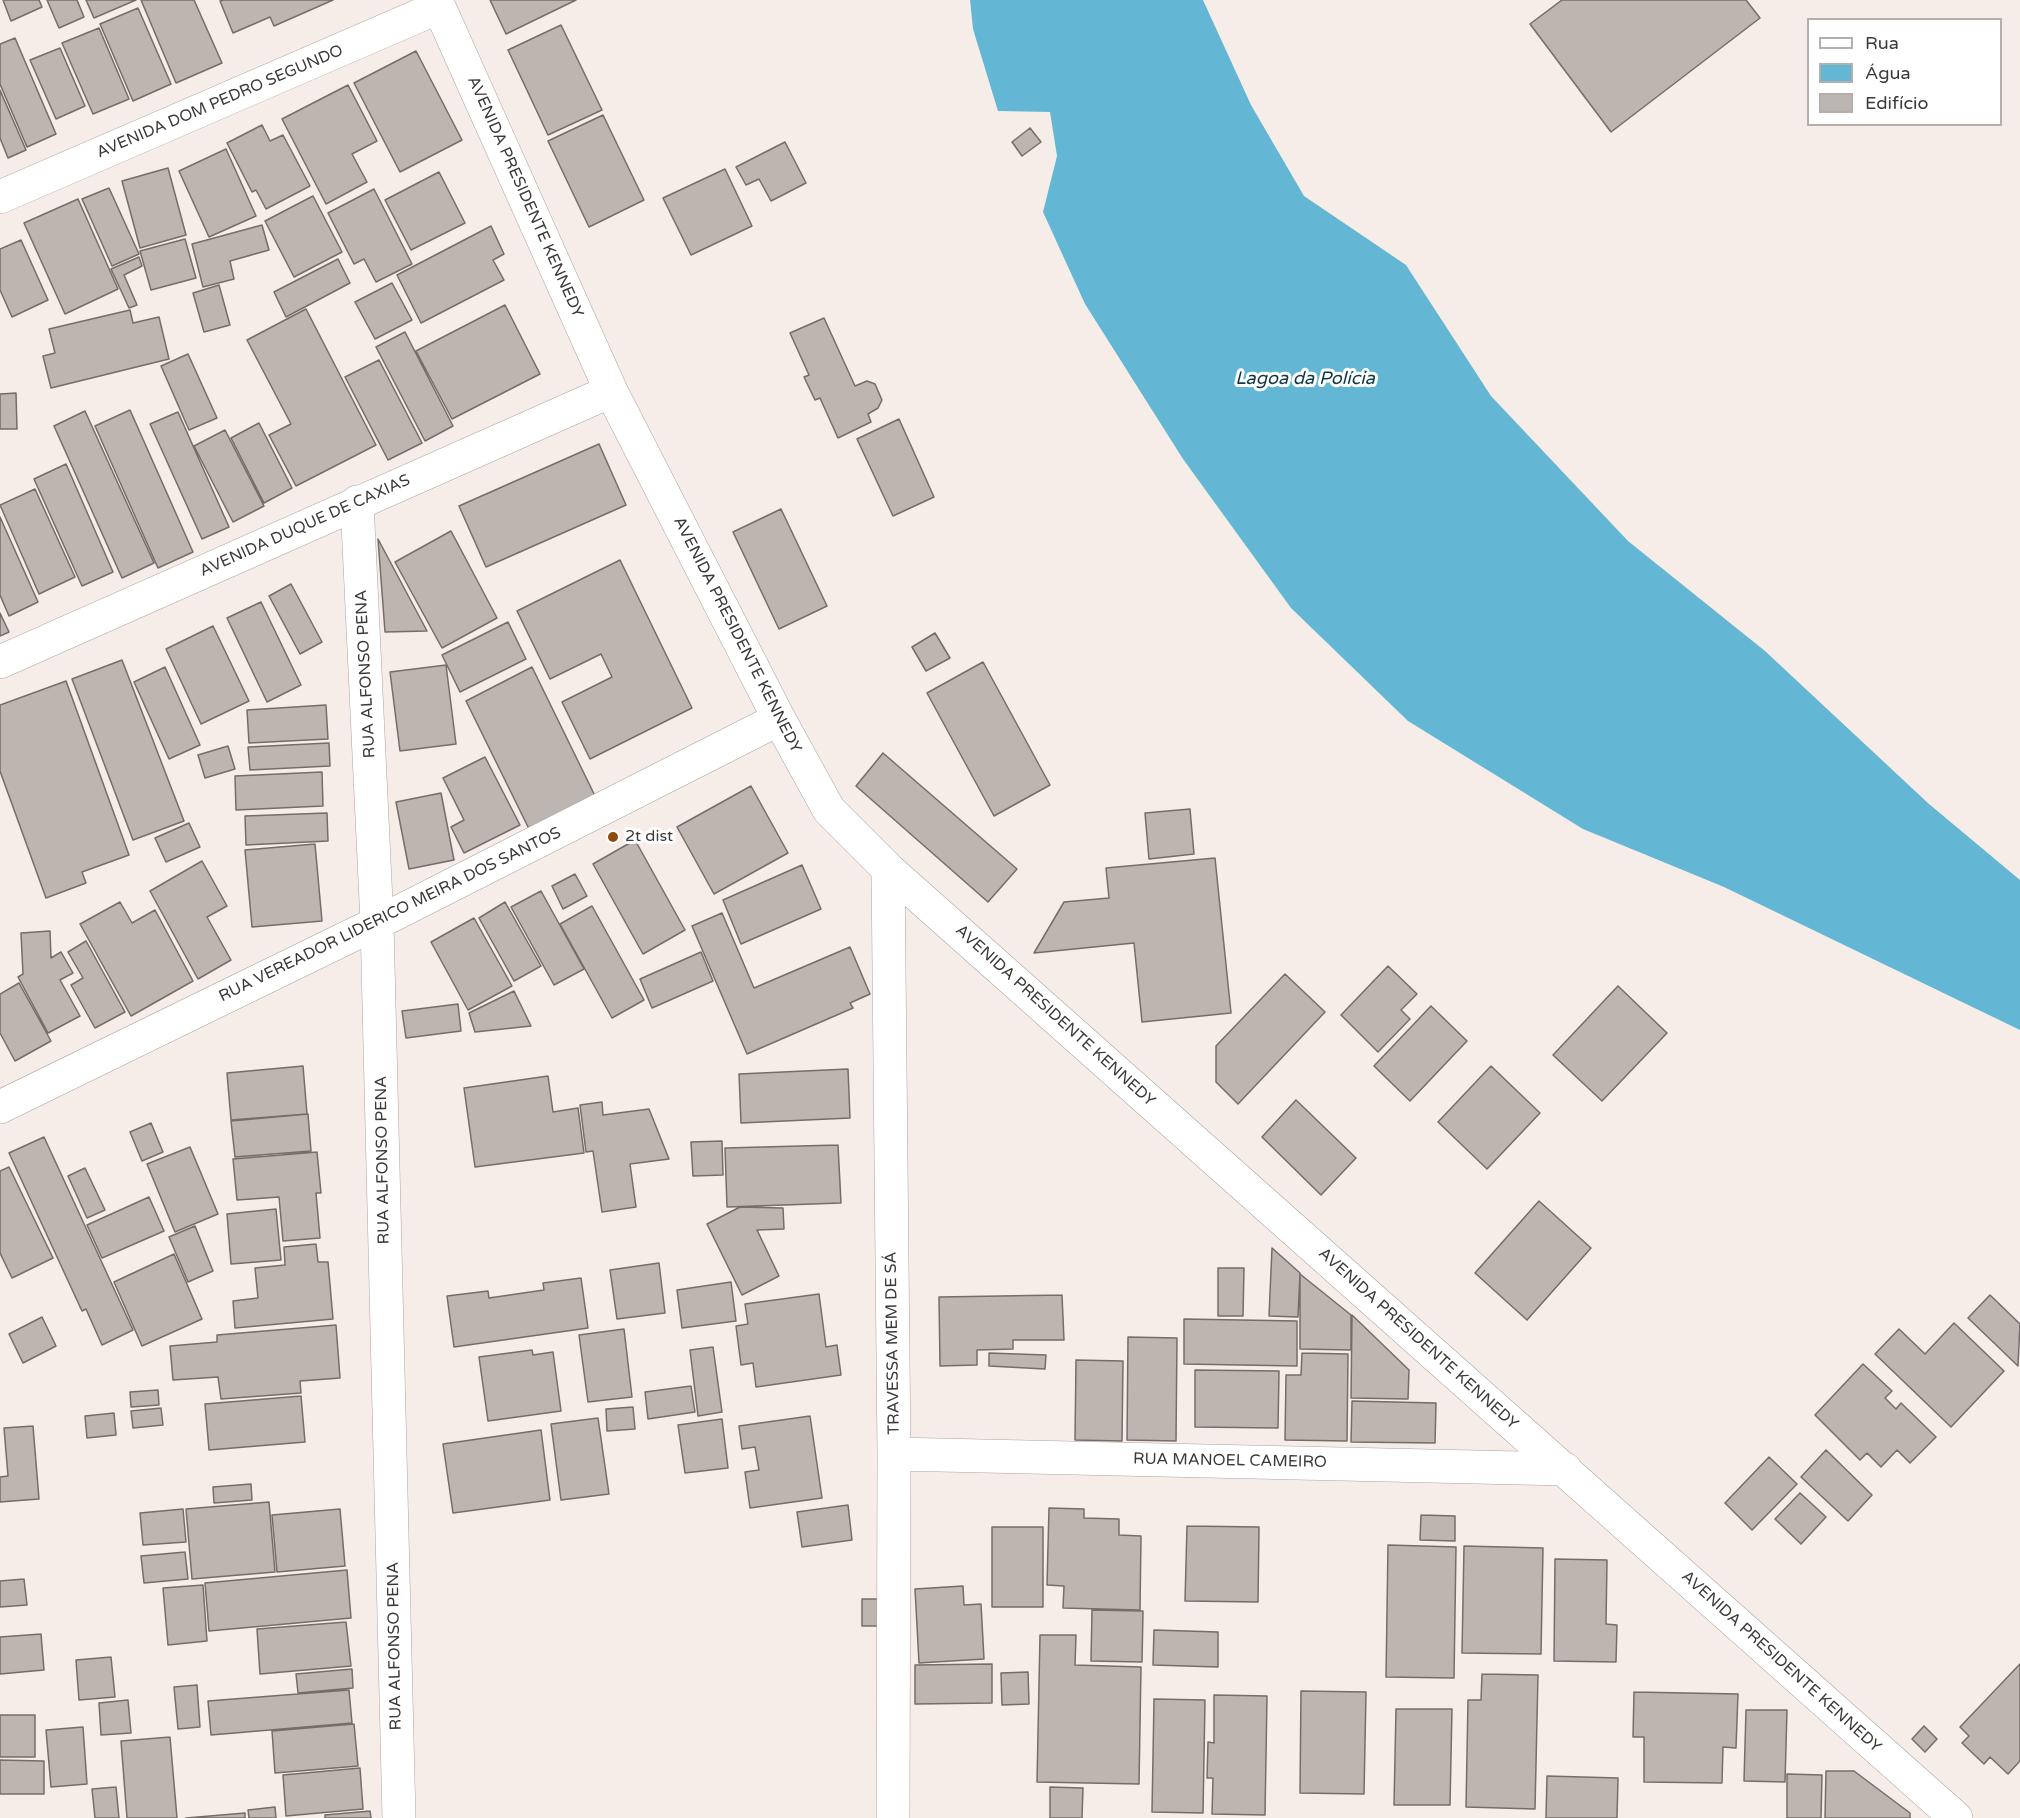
<!DOCTYPE html>
<html>
<head>
<meta charset="utf-8">
<style>
  body { margin:0 }
  #map { position:relative; width:2020px; height:1818px; overflow:hidden; background:#f6ede8; font-family:"Varela Round",sans-serif }
  canvas { display:block }
  .legend { position:absolute; left:1807px; top:18px; width:195px; height:108px; box-sizing:border-box; background:#fff; border:2px solid #b1b0af; margin:0; padding:8px 10px; list-style:none; font-size:18px; color:#3c3937 }
  .legend li { display:flex; align-items:center; gap:12px; height:30px }
  .legend b { width:30px; border:2px solid #b1b0af }
</style>
</head>
<body>
<div id="map">
<canvas width="2020" height="1818"></canvas>
<ul class="legend">
<li><b style="height:8px;background:#fff"></b>Rua</li>
<li><b style="height:16px;background:#64b7d4"></b>Água</li>
<li><b style="height:16px;background:#bdb5b0"></b>Edifício</li>
</ul>
</div>
<script>
const c = document.querySelector('canvas').getContext('2d');
c.lineJoin = 'round';
function fillPath(path, color) {
  c.fillStyle = color;
  c.fill(path, 'evenodd');
}
function poly(rows) {
  const path = new Path2D();
  for (const r of rows) {
    path.moveTo(r[0], r[1]);
    for (let i = 2; i < r.length; i += 2) path.lineTo(r[i], r[i + 1]);
  }
  return path;
}
function trace(path, color, width, dash) {
  c.strokeStyle = color;
  c.lineWidth = width;
  c.lineCap = dash ? 'butt' : 'round';
  c.setLineDash(dash || []);
  c.stroke(path);
}
function drawText(font, color, halo, rows, align = 'center') {
  c.font = font + ' "Varela Round",sans-serif';
  c.lineWidth = 6;
  c.setLineDash([]);
  c.textBaseline = 'middle';
  c.strokeStyle = halo;
  c.fillStyle = color;
  for (const [text, x, y, turn = 0] of rows) {
    c.save();
    c.translate(x, y);
    c.rotate((+turn || 0) * Math.PI / 180);
    c.textAlign = isNaN(turn) ? turn : align;
    if (halo) c.strokeText(text, 0, 0);
    c.fillText(text, 0, 0);
    c.restore();
  }
}
const water = poly([
  [970,0,1203,0,1251,105,1304,196,1406,265,1491,396,1628,541,1765,651,1929,804,2020,880,2020,1030,1724,887,1583,829,1408,721,1291,608,1183,459,1085,304,1043,212,1057,156,1050,112,998,111,973,29]
]);
const building = poly([
  [3,0,39,0,42,7,11,21,3,0],
  [47,0,77,0,84,17,59,28,47,0],
  [86,0,136,0,94,18,86,0],
  [141,0,194,0,222,63,176,83,141,0],
  [223,0,333,0,274,26,270,17,233,33,220,1,223,0],
  [490,0,576,0,506,34,490,0],
  [1562,0,1746,0,1760,18,1611,132,1530,24,1562,0],
  [138,8,171,84,133,101,100,24,138,8],
  [561,25,602,110,548,135,508,50,561,25],
  [99,28,129,99,93,114,62,43,99,28],
  [15,38,56,134,27,147,0,84,0,44,15,38],
  [60,48,85,106,56,119,30,60,60,48],
  [416,51,462,140,400,172,354,83,416,51],
  [348,85,377,141,352,154,367,182,326,204,282,119,348,85],
  [0,90,26,150,8,158,0,138,0,90],
  [603,115,644,200,589,227,548,141,603,115],
  [262,125,270,141,283,135,310,186,266,209,256,190,252,192,227,143,262,125],
  [1030,128,1041,142,1022,156,1012,142,1030,128],
  [785,142,806,183,771,201,759,179,746,185,736,167,785,142],
  [226,149,256,216,209,237,179,171,226,149],
  [168,168,186,235,140,248,122,181,168,168],
  [725,169,752,226,691,255,663,198,725,169],
  [439,172,465,223,411,250,385,200,439,172],
  [109,188,139,254,112,266,82,199,109,188],
  [374,189,412,264,376,282,364,259,354,264,328,213,374,189],
  [313,196,342,252,294,277,265,221,313,196],
  [78,199,118,289,65,314,24,223,78,199],
  [262,225,269,250,230,261,234,279,203,287,192,244,262,225],
  [491,226,504,254,493,260,504,280,421,323,397,275,491,226],
  [185,239,196,278,151,290,140,251,185,239],
  [21,240,48,300,12,317,0,290,0,249,21,240],
  [139,257,142,266,124,275,137,305,129,308,111,269,139,257],
  [338,259,350,283,286,317,274,292,338,259],
  [392,283,412,320,375,339,355,302,392,283],
  [219,285,230,325,204,332,193,293,219,285],
  [505,305,540,374,452,419,416,351,505,305],
  [306,309,376,445,296,486,269,435,291,424,247,340,306,309],
  [130,310,133,323,159,317,169,359,51,388,43,356,55,353,49,329,130,310],
  [824,318,855,386,867,381,875,384,882,400,878,408,868,414,871,422,838,438,820,398,815,400,804,377,809,375,790,333,824,318],
  [405,332,453,426,425,441,376,347,405,332],
  [188,354,217,418,189,430,161,366,188,354],
  [379,360,422,443,388,460,345,377,379,360],
  [16,393,17,429,0,429,0,394,16,393],
  [130,410,193,552,158,568,95,426,130,410],
  [85,411,154,563,122,578,54,426,85,411],
  [178,412,229,527,202,539,150,424,178,412],
  [899,419,934,497,893,516,857,439,899,419],
  [259,423,292,488,264,503,231,438,259,423],
  [225,430,264,506,233,522,194,446,225,430],
  [599,444,626,505,486,567,459,506,599,444],
  [66,464,113,572,82,586,34,479,66,464],
  [35,489,75,577,39,594,0,505,35,489],
  [781,509,827,606,779,629,733,532,781,509],
  [0,517,38,602,9,616,0,595,0,517],
  [451,531,497,618,442,648,395,562,451,531],
  [378,539,427,631,385,632,378,539],
  [620,560,692,708,590,759,562,702,612,677,601,654,550,679,517,611,620,560],
  [291,584,322,642,300,654,269,596,291,584],
  [261,602,301,685,267,702,227,618,261,602],
  [0,613,9,632,0,636,0,613],
  [508,622,526,659,460,692,442,655,508,622],
  [213,626,249,701,201,724,166,649,213,626],
  [935,633,950,658,926,671,912,647,935,633],
  [122,660,184,821,133,840,72,679,122,660],
  [983,662,1050,785,994,816,927,693,983,662],
  [446,665,456,744,400,751,390,672,446,665],
  [165,667,200,745,169,759,134,682,165,667],
  [532,667,599,804,533,837,466,701,532,667],
  [66,681,129,855,82,872,86,883,46,898,0,771,0,705,66,681],
  [326,705,328,739,249,743,247,710,326,705],
  [329,743,330,766,250,770,248,747,329,743],
  [228,746,235,769,205,778,198,755,228,746],
  [883,753,1017,869,988,902,856,786,883,753],
  [485,757,520,825,464,853,451,827,464,820,443,778,485,757],
  [322,772,323,806,236,810,235,776,322,772],
  [751,786,788,853,714,894,677,827,751,786],
  [441,793,454,860,409,869,396,802,441,793],
  [1190,809,1194,854,1149,859,1145,813,1190,809],
  [327,813,328,841,246,845,245,816,327,813],
  [189,823,200,847,166,862,155,838,189,823],
  [635,840,685,930,643,954,593,864,635,840],
  [315,844,322,921,252,927,245,850,315,844],
  [1215,858,1231,1013,1142,1022,1134,943,1034,953,1064,902,1109,898,1106,868,1215,858],
  [202,861,227,906,207,917,231,960,198,979,150,891,202,861],
  [802,865,821,909,741,944,723,900,802,865],
  [575,874,587,896,563,909,552,886,575,874],
  [541,891,584,969,554,985,511,907,541,891],
  [120,902,132,923,155,910,193,981,131,1016,80,924,120,902],
  [505,902,541,966,514,981,479,918,505,902],
  [592,906,644,1000,612,1018,560,924,592,906],
  [722,913,754,988,850,947,870,994,850,1003,853,1008,747,1054,692,926,722,913],
  [474,918,512,986,468,1010,431,942,474,918],
  [50,931,51,958,61,952,73,973,60,980,80,1016,48,1033,18,977,23,974,21,933,50,931],
  [86,941,125,1012,95,1028,71,985,83,978,68,952,86,941],
  [701,952,713,981,652,1008,640,979,701,952],
  [1388,966,1417,994,1401,1010,1410,1019,1378,1052,1341,1015,1388,966],
  [1285,974,1325,1012,1238,1104,1216,1082,1216,1046,1285,974],
  [19,983,51,1041,15,1061,0,1033,0,994,19,983],
  [1618,986,1667,1033,1602,1101,1553,1055,1618,986],
  [514,991,531,1026,475,1032,469,1013,514,991],
  [458,1004,461,1031,406,1038,402,1011,458,1004],
  [1431,1006,1467,1041,1410,1101,1374,1066,1431,1006],
  [303,1066,307,1114,231,1120,227,1073,303,1066],
  [1491,1066,1540,1113,1487,1169,1438,1122,1491,1066],
  [848,1069,850,1118,741,1123,739,1074,848,1069],
  [548,1076,553,1112,578,1108,584,1153,475,1167,464,1088,548,1076],
  [1296,1100,1356,1158,1321,1195,1262,1137,1296,1100],
  [602,1102,603,1115,649,1109,669,1159,630,1164,636,1207,602,1212,593,1151,586,1152,580,1105,602,1102],
  [308,1114,311,1151,235,1157,231,1121,308,1114],
  [151,1123,163,1152,142,1161,130,1132,151,1123],
  [44,1137,133,1330,102,1345,86,1309,82,1311,9,1153,44,1137],
  [722,1141,723,1175,693,1176,691,1142,722,1141],
  [838,1145,841,1203,727,1207,725,1148,838,1145],
  [190,1147,218,1214,175,1232,147,1164,190,1147],
  [317,1152,321,1193,316,1193,320,1238,283,1241,279,1197,237,1200,233,1159,317,1152],
  [9,1167,53,1258,12,1278,0,1253,0,1171,9,1167],
  [85,1168,105,1210,87,1218,68,1176,85,1168],
  [149,1197,164,1231,102,1258,87,1225,149,1197],
  [1539,1201,1591,1248,1527,1320,1475,1273,1539,1201],
  [740,1207,783,1208,784,1229,757,1230,779,1276,742,1295,707,1224,740,1207],
  [276,1209,281,1260,231,1264,227,1214,276,1209],
  [195,1226,213,1271,188,1282,169,1237,195,1226],
  [316,1244,318,1262,328,1262,333,1319,235,1328,233,1301,258,1298,255,1268,285,1265,284,1247,316,1244],
  [1272,1248,1300,1273,1298,1317,1269,1316,1272,1248],
  [174,1254,202,1319,142,1346,114,1282,174,1254],
  [659,1263,665,1313,617,1319,610,1270,659,1263],
  [1218,1268,1244,1268,1243,1316,1218,1316,1218,1268],
  [1300,1274,1351,1315,1351,1350,1300,1349,1300,1274],
  [581,1278,588,1328,454,1347,447,1296,488,1291,489,1298,544,1290,543,1283,581,1278],
  [731,1282,736,1321,682,1328,677,1290,731,1282],
  [819,1294,826,1347,837,1345,841,1375,756,1387,753,1363,741,1365,736,1326,748,1324,745,1304,819,1294],
  [1062,1295,1064,1340,1013,1340,1013,1349,977,1350,977,1365,940,1366,939,1297,1062,1295],
  [1990,1295,2020,1324,2018,1366,1968,1318,1990,1295],
  [1352,1315,1409,1370,1408,1399,1351,1398,1352,1315],
  [42,1317,56,1346,23,1363,9,1334,42,1317],
  [1184,1319,1297,1321,1297,1366,1184,1364,1184,1319],
  [1954,1323,2004,1371,1951,1427,1875,1354,1899,1329,1925,1354,1954,1323],
  [336,1325,340,1378,300,1381,301,1393,221,1399,218,1377,173,1380,170,1346,217,1342,217,1335,336,1325],
  [624,1329,632,1397,588,1402,579,1335,624,1329],
  [1128,1337,1177,1338,1176,1441,1127,1440,1128,1337],
  [713,1347,722,1412,698,1416,690,1350,713,1347],
  [532,1350,533,1355,553,1352,561,1411,488,1421,479,1357,532,1350],
  [989,1353,1046,1355,1045,1369,989,1366,989,1353],
  [1302,1353,1348,1354,1347,1441,1285,1440,1286,1375,1301,1375,1302,1353],
  [1076,1360,1123,1361,1122,1441,1075,1440,1076,1360],
  [1863,1364,1892,1391,1885,1398,1896,1409,1901,1403,1936,1437,1910,1463,1897,1450,1881,1467,1867,1453,1860,1460,1815,1415,1863,1364],
  [1195,1370,1279,1371,1278,1428,1195,1427,1195,1370],
  [691,1386,695,1412,648,1419,645,1392,691,1386],
  [158,1390,159,1405,131,1407,130,1392,158,1390],
  [301,1396,305,1442,209,1450,205,1404,301,1396],
  [1352,1401,1436,1403,1435,1443,1351,1442,1352,1401],
  [633,1407,635,1429,607,1431,606,1409,633,1407],
  [161,1408,163,1425,133,1428,131,1411,161,1408],
  [114,1413,116,1435,87,1438,85,1416,114,1413],
  [810,1416,822,1498,750,1508,745,1472,759,1470,755,1447,742,1449,739,1426,810,1416],
  [598,1418,609,1494,561,1500,551,1424,598,1418],
  [722,1419,728,1468,685,1473,678,1425,722,1419],
  [33,1426,39,1499,0,1502,0,1477,8,1476,4,1428,33,1426],
  [541,1430,550,1500,453,1513,443,1444,541,1430],
  [1826,1450,1872,1495,1848,1521,1801,1477,1826,1450],
  [1769,1457,1797,1484,1752,1530,1725,1503,1769,1457],
  [251,1484,252,1500,214,1503,213,1487,251,1484],
  [1800,1493,1826,1517,1801,1544,1775,1519,1800,1493],
  [269,1502,275,1572,192,1579,186,1509,269,1502],
  [848,1505,852,1540,802,1547,797,1512,848,1505],
  [1049,1508,1084,1509,1084,1518,1119,1519,1119,1535,1141,1536,1140,1610,1063,1608,1064,1586,1047,1585,1049,1508],
  [183,1509,186,1542,143,1545,140,1513,183,1509],
  [340,1509,345,1566,277,1572,272,1515,340,1509],
  [1421,1515,1455,1516,1455,1541,1420,1540,1421,1515],
  [1187,1526,1259,1527,1258,1602,1185,1601,1187,1526],
  [992,1527,1043,1527,1043,1607,992,1607,992,1527],
  [1388,1545,1456,1547,1454,1678,1386,1677,1388,1545],
  [1464,1546,1543,1548,1541,1654,1462,1653,1464,1546],
  [185,1552,188,1579,144,1583,141,1556,185,1552],
  [1555,1559,1607,1560,1606,1624,1617,1625,1616,1662,1554,1661,1555,1559],
  [347,1570,351,1618,209,1631,205,1583,347,1570],
  [24,1579,27,1605,0,1607,0,1581,24,1579],
  [203,1585,207,1641,168,1645,163,1588,203,1585],
  [963,1586,964,1605,981,1604,984,1659,919,1663,915,1589,963,1586],
  [862,1599,879,1599,879,1626,862,1626,862,1599],
  [1092,1610,1143,1611,1142,1662,1091,1661,1092,1610],
  [346,1622,351,1666,260,1674,257,1629,346,1622],
  [1154,1630,1218,1632,1218,1667,1153,1665,1154,1630],
  [41,1634,44,1670,0,1674,0,1637,41,1634],
  [1040,1635,1076,1635,1075,1665,1141,1667,1139,1784,1037,1782,1040,1635],
  [111,1657,115,1697,79,1700,76,1660,111,1657],
  [992,1664,992,1703,915,1704,915,1665,992,1664],
  [2020,1664,2020,1761,2008,1774,1990,1757,1984,1764,1962,1743,1969,1736,1960,1727,2020,1664],
  [352,1669,353,1688,298,1693,296,1674,352,1669],
  [1028,1672,1029,1704,1002,1705,1001,1673,1028,1672],
  [1482,1674,1538,1675,1535,1809,1466,1807,1468,1700,1481,1700,1482,1674],
  [197,1685,200,1727,178,1729,174,1687,197,1685],
  [349,1690,352,1723,211,1735,208,1701,349,1690],
  [1301,1691,1366,1692,1364,1794,1300,1793,1301,1691],
  [1634,1692,1738,1694,1736,1748,1723,1747,1722,1783,1644,1782,1644,1737,1633,1737,1634,1692],
  [1214,1695,1267,1696,1265,1815,1212,1814,1213,1778,1207,1778,1208,1742,1214,1743,1214,1695],
  [1154,1699,1205,1700,1203,1813,1152,1812,1154,1699],
  [128,1700,131,1733,101,1735,99,1703,128,1700],
  [1396,1709,1452,1709,1450,1805,1394,1805,1396,1709],
  [1746,1710,1787,1710,1785,1782,1744,1781,1746,1710],
  [0,1715,35,1715,35,1757,0,1757,0,1715],
  [354,1724,358,1766,275,1773,272,1731,354,1724],
  [1924,1726,1937,1739,1925,1752,1912,1739,1924,1726],
  [83,1727,87,1784,51,1787,46,1730,83,1727],
  [170,1737,177,1818,127,1818,121,1741,170,1737],
  [0,1760,44,1761,44,1794,0,1794,0,1760],
  [360,1768,363,1809,286,1816,283,1775,360,1768],
  [1826,1771,1854,1771,1910,1813,1910,1818,1825,1818,1826,1771],
  [1787,1774,1822,1775,1821,1818,1787,1818,1787,1774],
  [1547,1776,1618,1778,1617,1818,1546,1818,1547,1776],
  [116,1787,119,1818,95,1818,92,1789,116,1787],
  [1050,1787,1083,1788,1082,1818,1050,1818,1050,1787],
  [275,1807,276,1818,249,1818,248,1810,275,1807],
  [370,1811,371,1818,325,1818,325,1815,370,1811],
  [245,1813,245,1818,186,1818,245,1813]
]);
const minor = poly([
  [436,0,611,391,779,719,829,810,888,869,1956,1818],
  [0,197,439,7],
  [357,502,377,923,399,1818],
  [0,662,611,391],
  [888,869,894,1454,893,1818],
  [0,1107,377,923,779,719],
  [894,1454,1565,1469]
]);
const markers = [
  [613,837,6,"#8a4d0d"]
];
const streetNames = [
  ["AVENIDA DOM PEDRO SEGUNDO",220,102,-23],
  ["AVENIDA PRESIDENTE KENNEDY",525,197,66],
  ["AVENIDA DUQUE DE CAXIAS",305,526,-24],
  ["AVENIDA PRESIDENTE KENNEDY",737,635,63],
  ["RUA ALFONSO PENA",366,674,-93],
  ["RUA VEREADOR LIDERICO MEIRA DOS SANTOS",390,915,-26],
  ["AVENIDA PRESIDENTE KENNEDY",1055,1016,42],
  ["RUA ALFONSO PENA",383,1160,-91],
  ["AVENIDA PRESIDENTE KENNEDY",1418,1339,42],
  ["TRAVESSA MEM DE SÁ",893,1343,-91],
  ["RUA MANOEL CAMEIRO",1230,1461,1],
  ["RUA ALFONSO PENA",395,1646,-91],
  ["AVENIDA PRESIDENTE KENNEDY",1781,1662,42]
];
const poiNames = [
  ["2t dist",625,837]
];
const waterNames = [
  ["Lagoa da Polícia",1305,379]
];
fillPath(water, '#64b7d4');
fillPath(building, '#bdb5b0');
trace(building, '#746d68', 1.5);
trace(minor, '#aca49f', 34);
trace(minor, '#fff', 33);
for (const [x, y, r, color] of markers) {
  const dot = new Path2D();
  dot.arc(x, y, r, 0, 2 * Math.PI);
  c.fillStyle = color;
  c.fill(dot);
  trace(dot, '#fff', 2);
}
drawText('16px', '#3c3937', '#fff', streetNames);
drawText('16px', '#3c3937', '#fff', poiNames, 'left');
drawText('italic 18px', '#103744', '#fff', waterNames);
</script>
</body>
</html>
